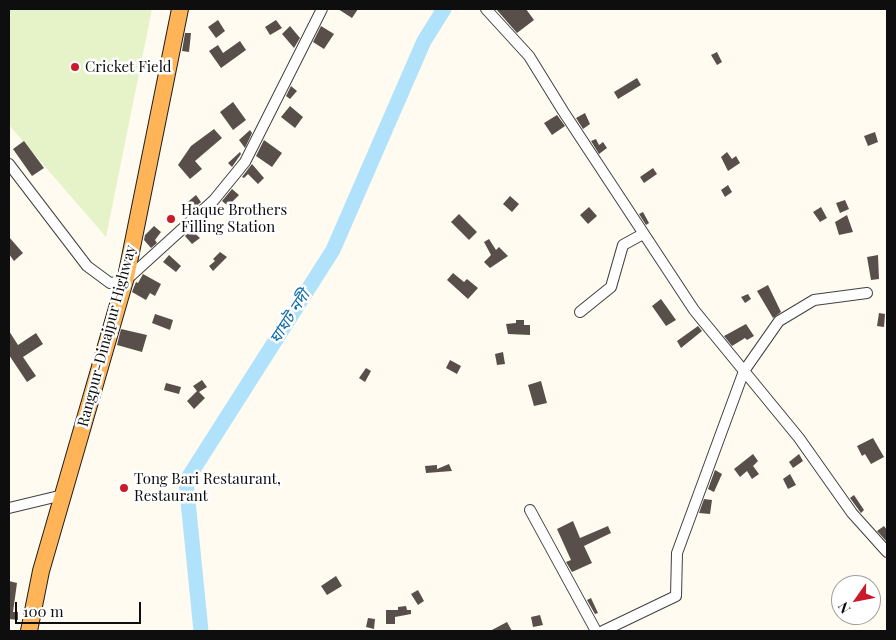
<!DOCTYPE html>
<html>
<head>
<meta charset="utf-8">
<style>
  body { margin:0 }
  #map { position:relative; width:896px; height:640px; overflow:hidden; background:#fffbf0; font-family:"Playfair Display",serif }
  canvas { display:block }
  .frame { position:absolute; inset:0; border:10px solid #0e0e0e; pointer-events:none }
  .north { position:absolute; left:831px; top:575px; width:50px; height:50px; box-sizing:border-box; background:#fff; border:1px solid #9f9f9f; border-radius:50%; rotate:237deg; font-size:14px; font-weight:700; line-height:20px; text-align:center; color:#0e0e0e }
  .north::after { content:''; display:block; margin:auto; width:18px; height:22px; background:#ca1b2a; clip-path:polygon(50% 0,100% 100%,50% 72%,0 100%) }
  .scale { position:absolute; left:15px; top:602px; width:126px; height:22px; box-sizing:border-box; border:2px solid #0e0e0e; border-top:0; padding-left:6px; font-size:15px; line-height:18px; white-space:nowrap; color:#0e0e0e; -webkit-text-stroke:4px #fff; paint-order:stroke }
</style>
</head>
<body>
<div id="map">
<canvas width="896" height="640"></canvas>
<div class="frame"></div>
<div class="north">N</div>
<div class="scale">100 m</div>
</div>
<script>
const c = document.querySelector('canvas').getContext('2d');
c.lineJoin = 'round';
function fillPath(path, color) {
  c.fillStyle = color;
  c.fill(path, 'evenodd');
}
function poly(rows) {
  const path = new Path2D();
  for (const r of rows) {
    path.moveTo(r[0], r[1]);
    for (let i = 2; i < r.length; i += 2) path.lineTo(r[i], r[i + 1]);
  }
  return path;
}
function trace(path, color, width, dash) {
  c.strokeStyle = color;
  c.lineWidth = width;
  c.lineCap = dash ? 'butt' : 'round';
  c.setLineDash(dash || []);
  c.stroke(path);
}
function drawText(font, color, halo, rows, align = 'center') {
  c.font = font + ' "Playfair Display","Noto Sans Bengali",serif';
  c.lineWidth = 5;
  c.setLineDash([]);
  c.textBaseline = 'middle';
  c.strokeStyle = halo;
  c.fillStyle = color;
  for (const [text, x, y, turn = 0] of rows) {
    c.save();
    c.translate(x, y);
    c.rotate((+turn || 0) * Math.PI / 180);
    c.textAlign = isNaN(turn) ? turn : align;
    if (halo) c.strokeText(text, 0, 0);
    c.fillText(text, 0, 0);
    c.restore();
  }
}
const pitch = poly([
  [9,9,152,9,106,237,9,125]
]);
const river = poly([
  [201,631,186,481,333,250,424,41,444,9]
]);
const building = poly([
  [338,9,358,9,352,18],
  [496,9,526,9,534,20,517,33],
  [218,20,225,31,216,38,208,27],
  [276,20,282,28,270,35,265,27],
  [290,26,300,38,294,48,282,34],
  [321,26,334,34,324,49,313,42],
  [185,33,191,33,189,52,182,51],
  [240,41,246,50,221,68,209,51,218,45,223,53],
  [717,52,722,62,717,65,711,55],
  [637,78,641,85,618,99,614,92],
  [291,86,297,91,290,99,286,96],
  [233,102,246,120,233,130,220,112],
  [290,106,303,117,295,128,281,117],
  [585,113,590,124,583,129,576,118],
  [557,115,565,126,552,135,544,123],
  [214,129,222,138,195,161,202,169,190,179,178,165,191,146],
  [250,130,252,133,245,148,239,140],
  [875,132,878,142,868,146,864,136],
  [596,139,599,145,603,142,607,148,599,154,591,141],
  [264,140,282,153,272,167,256,156],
  [24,141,44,168,32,176,13,149],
  [240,152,241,154,232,167,228,163],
  [727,152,732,159,736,156,740,163,728,171,721,157],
  [252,164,264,178,258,184,248,174,244,178,242,177],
  [653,168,657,174,644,183,640,177],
  [728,185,732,192,725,197,721,190],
  [232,189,239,195,228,206,222,201],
  [196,195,201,202,189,212,183,206],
  [510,196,519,204,512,212,503,204],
  [845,200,849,209,840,213,836,203],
  [589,207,597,216,588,224,580,215],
  [821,207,827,218,820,222,813,212],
  [643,212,649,223,646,225,639,214],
  [459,214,477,232,469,240,451,222],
  [847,215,853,232,839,235,835,222],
  [154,226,161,232,155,240,157,243,151,248,144,240,145,235],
  [191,230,200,238,192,244,185,236],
  [9,237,23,253,14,261,9,254],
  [489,239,496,250,499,247,508,256,490,268,484,262,491,255,484,242],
  [220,252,227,257,213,271,209,266,215,261,213,259],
  [169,255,181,266,176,272,163,262],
  [878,255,879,279,871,280,867,257],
  [453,273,464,282,467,279,478,288,468,299,447,280],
  [143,274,161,284,155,296,150,293,146,300,132,292,136,282,138,283],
  [768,285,781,312,773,318,757,291],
  [748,294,751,299,745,303,741,297],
  [661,299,676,320,666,326,652,306],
  [879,313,885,314,884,327,877,326],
  [155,314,173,320,170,330,152,323],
  [516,320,524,320,524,325,530,325,530,335,508,334,506,324,516,323],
  [746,324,754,336,747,340,745,338,732,346,724,336],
  [698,326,702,331,681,348,677,341],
  [121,329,147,335,142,352,117,345],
  [9,331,18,345,36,333,43,344,23,357,36,376,27,382,9,355],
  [503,352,505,364,497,365,495,354],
  [450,360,461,366,457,374,446,368],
  [366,368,371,371,365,382,359,378],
  [202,380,207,387,199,392,205,398,194,409,187,401,197,391,193,386],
  [541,381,547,403,534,406,528,385],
  [166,383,181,387,179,394,164,390],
  [873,438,884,457,871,464,865,454,862,456,857,446],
  [753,454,758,461,753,466,759,474,752,479,747,471,740,477,734,469],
  [799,454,803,461,793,468,789,462],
  [449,464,452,471,426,473,425,466,437,465,437,469],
  [715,470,722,474,714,492,708,489],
  [790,474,796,485,788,489,783,479],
  [854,495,864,510,861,513,850,498],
  [704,499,712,500,710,514,699,513],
  [573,521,580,538,608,526,611,533,584,546,592,563,572,572,566,562,571,560,557,529],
  [884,526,887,530,887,542,877,531],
  [336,576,342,586,327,595,321,586],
  [9,581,17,583,13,612,18,612,18,620,9,619],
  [418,590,424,601,418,605,411,594],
  [591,598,598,613,595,614,587,600],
  [406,606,407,610,411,610,411,614,395,617,395,624,386,624,386,610,398,610,398,607],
  [540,615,543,625,533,627,531,617],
  [368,618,375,619,374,629,366,627],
  [507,622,512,631,490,631]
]);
const minor = poly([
  [486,9,529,56,563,111,694,310,799,438,852,513,887,552],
  [9,164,87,266,110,283,125,281,214,200,245,162,322,9],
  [580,312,611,287,623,245,643,234],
  [9,508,63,495],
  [530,510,596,631],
  [603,631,676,596,677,553,744,371,779,321,814,300,867,293]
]);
const trunk = poly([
  [29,631,41,571,126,277,180,9]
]);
const markers = [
  [75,67,5,"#ca1b2a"],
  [171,219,5,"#ca1b2a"],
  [124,488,5,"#ca1b2a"]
];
const poiNames = [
  ["Cricket Field",85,67],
  ["Haque Brothers",181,210],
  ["Filling Station",181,227],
  ["Tong Bari Restaurant,",134,479],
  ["Restaurant",134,496]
];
const streetNames = [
  ["Rangpur-Dinajpur Highway",107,336,-75]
];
const waterNames = [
  ["ঘাঘট নদী",290,317,-57]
];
fillPath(pitch, '#e6f3c8');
trace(river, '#b0e2fb', 15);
fillPath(building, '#584f4a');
trace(minor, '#414141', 12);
trace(trunk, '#1f1f1f', 18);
trace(minor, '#fff', 10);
trace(trunk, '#ffb457', 16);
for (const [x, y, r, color] of markers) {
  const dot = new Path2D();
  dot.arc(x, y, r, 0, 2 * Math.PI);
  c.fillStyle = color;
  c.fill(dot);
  trace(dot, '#fff', 2);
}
drawText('15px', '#0e0e0e', '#fff', poiNames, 'left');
drawText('15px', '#0e0e0e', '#fff', streetNames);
drawText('italic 16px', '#0d6cab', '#fff', waterNames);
</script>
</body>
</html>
